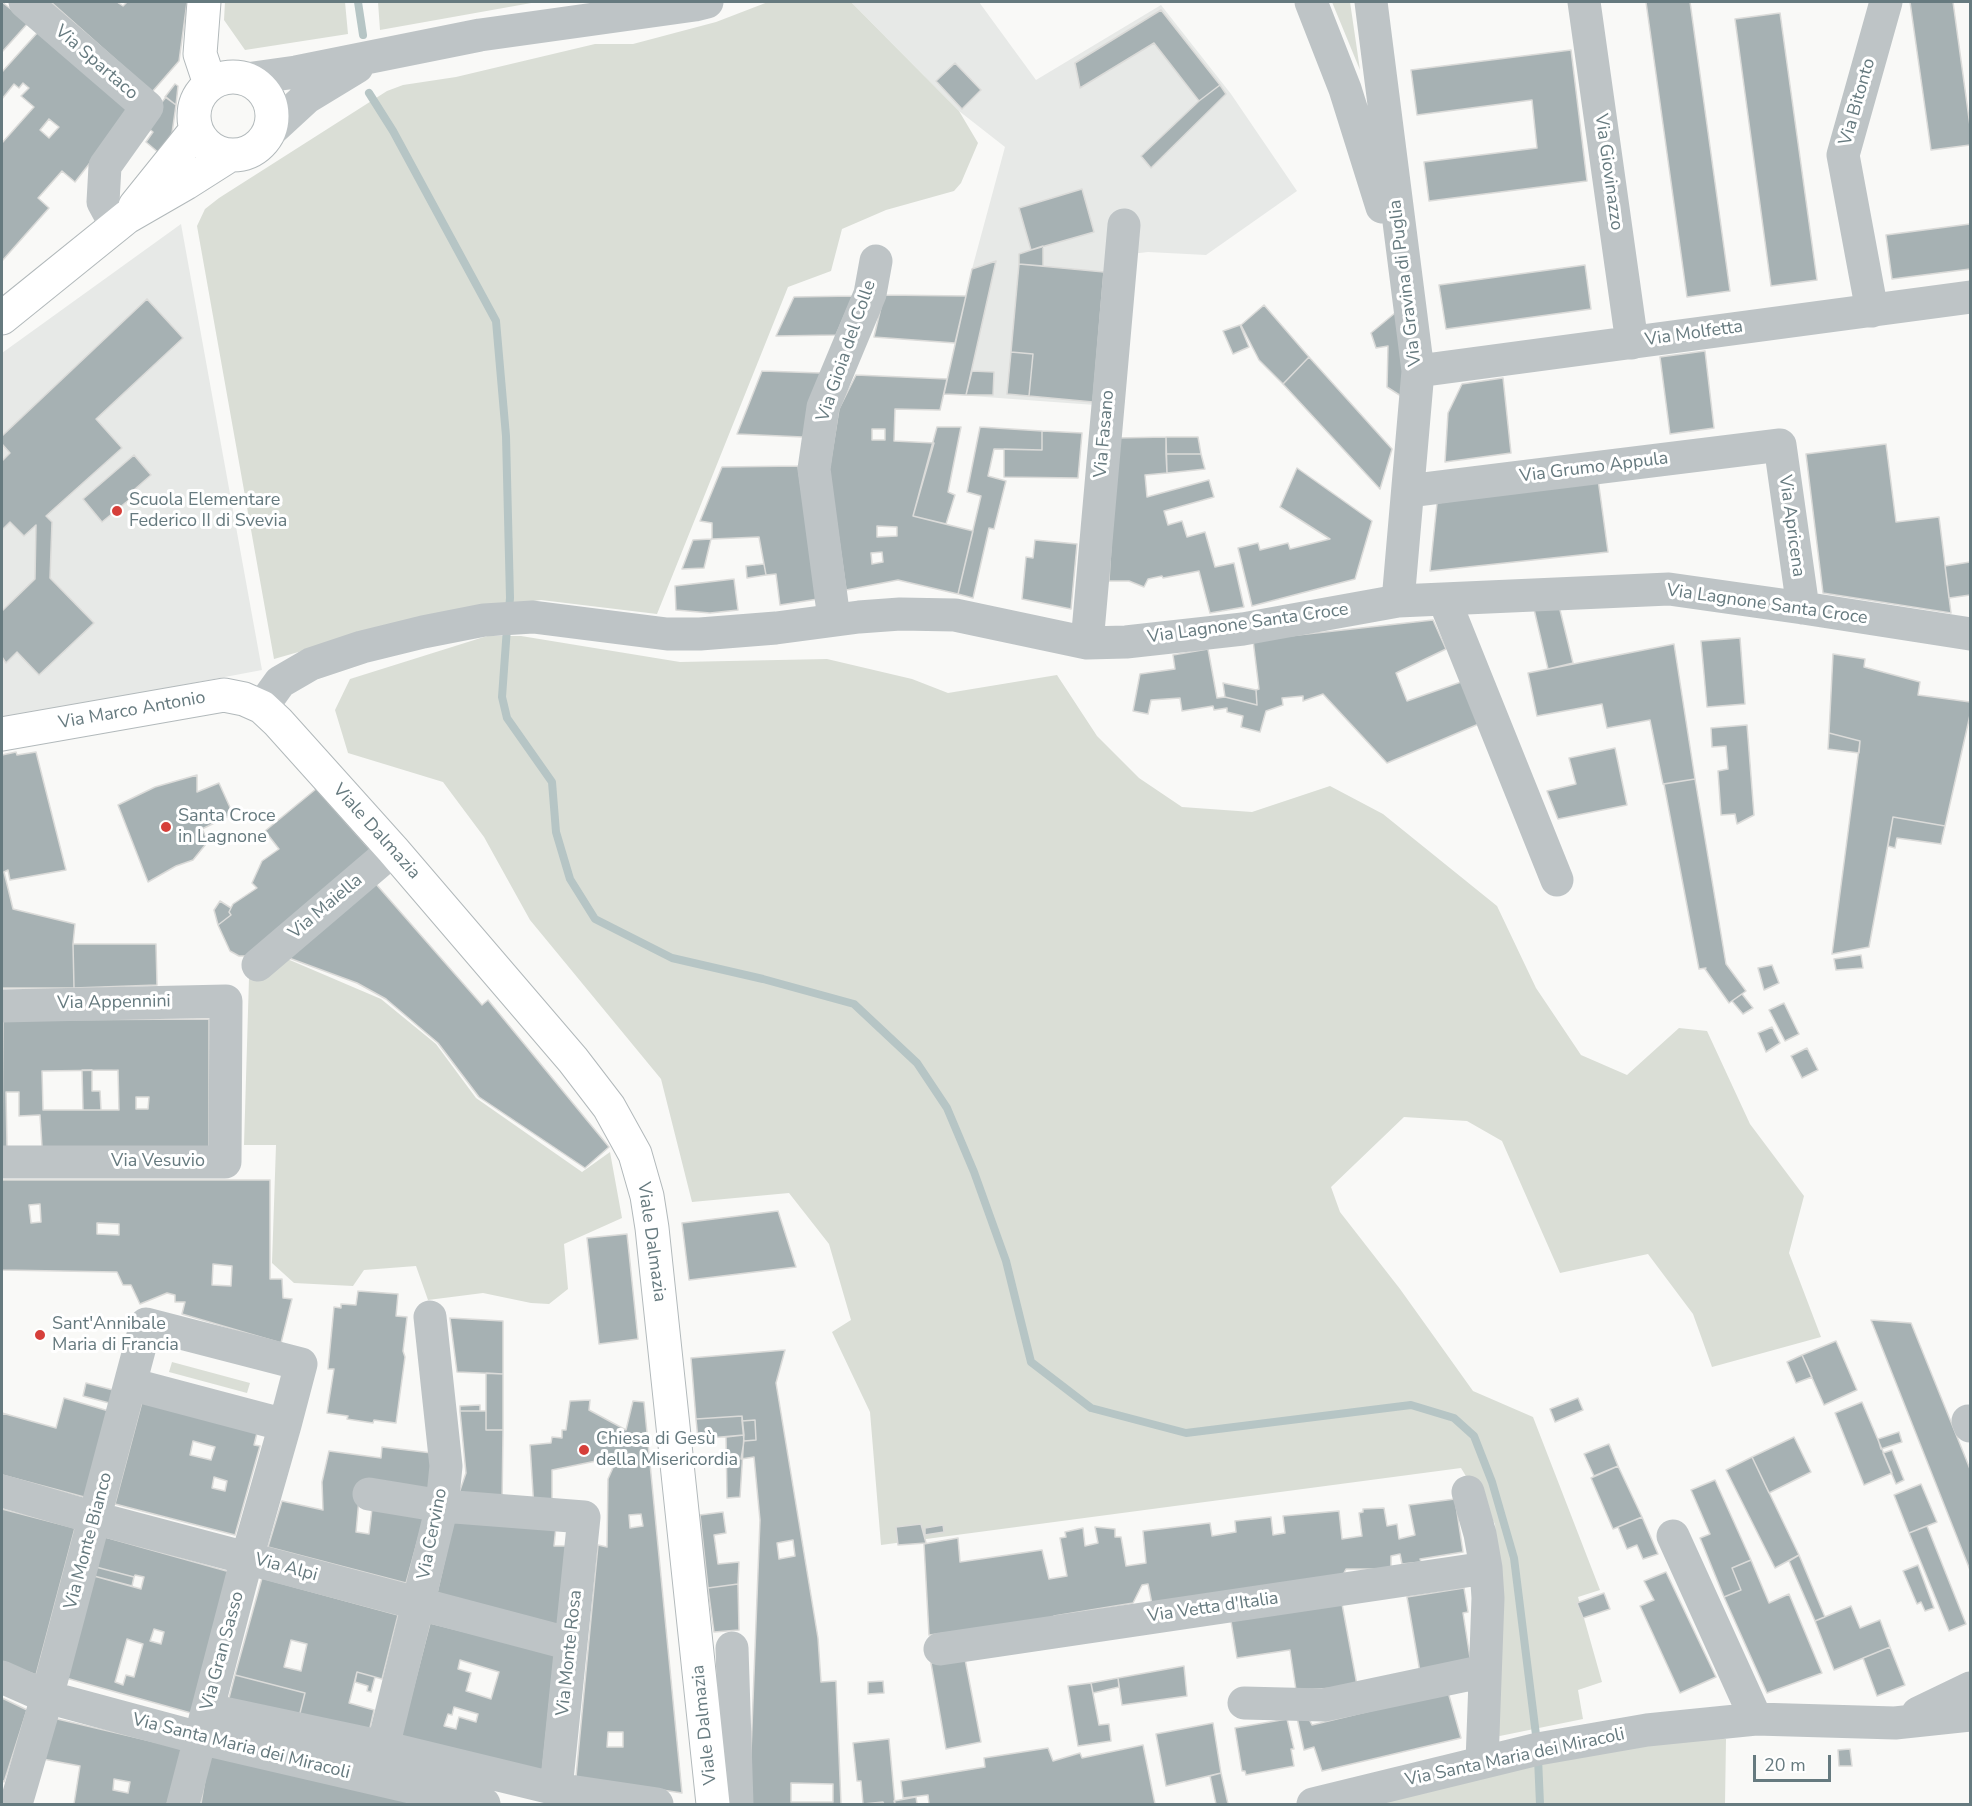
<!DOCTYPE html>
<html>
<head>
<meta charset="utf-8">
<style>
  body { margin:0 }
  #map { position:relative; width:1972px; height:1806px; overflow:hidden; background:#f9f9f7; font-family:"Nunito Sans",sans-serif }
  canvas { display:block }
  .frame { position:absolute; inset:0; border:3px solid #667a7f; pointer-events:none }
  .scale { position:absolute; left:1753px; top:1755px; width:78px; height:27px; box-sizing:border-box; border:3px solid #667a7f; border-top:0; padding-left:8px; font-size:18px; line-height:21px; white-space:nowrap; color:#667a7f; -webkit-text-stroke:4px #fff; paint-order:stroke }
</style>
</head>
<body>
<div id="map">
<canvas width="1972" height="1806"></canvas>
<div class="frame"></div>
<div class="scale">20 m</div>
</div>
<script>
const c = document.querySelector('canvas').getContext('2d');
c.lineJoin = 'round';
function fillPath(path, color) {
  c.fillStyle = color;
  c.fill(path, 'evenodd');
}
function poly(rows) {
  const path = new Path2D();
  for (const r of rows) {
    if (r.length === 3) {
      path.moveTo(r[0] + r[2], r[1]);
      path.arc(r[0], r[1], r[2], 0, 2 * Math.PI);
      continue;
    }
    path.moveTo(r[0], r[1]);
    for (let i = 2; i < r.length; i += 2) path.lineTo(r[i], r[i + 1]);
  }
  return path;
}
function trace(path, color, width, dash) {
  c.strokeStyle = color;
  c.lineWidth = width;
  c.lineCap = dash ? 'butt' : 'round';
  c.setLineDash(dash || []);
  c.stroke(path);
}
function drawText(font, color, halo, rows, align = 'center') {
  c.font = font + ' "Nunito Sans",sans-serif';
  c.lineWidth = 6;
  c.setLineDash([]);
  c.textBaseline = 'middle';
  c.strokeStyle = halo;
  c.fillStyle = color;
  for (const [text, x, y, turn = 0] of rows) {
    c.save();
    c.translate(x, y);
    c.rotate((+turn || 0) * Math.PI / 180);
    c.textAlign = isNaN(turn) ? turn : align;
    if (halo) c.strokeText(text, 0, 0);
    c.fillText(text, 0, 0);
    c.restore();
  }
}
const built = poly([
  [851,2,979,2,1036,80,1161,5,1231,94,1297,191,1206,255,1148,252,1106,257,1095,405,944,394,972,269,1005,147,959,111],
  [181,224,262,670,2,719,2,353]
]);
const green = poly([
  [225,2,345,2,348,34,245,50,224,20],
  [378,2,537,2,380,30],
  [768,2,851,2,959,111,978,143,961,183,954,191,886,210,842,229,831,271,788,287,657,614,541,600,425,616,274,659,197,226,205,209,219,198,387,91,403,85,456,77,595,44,633,44,716,22],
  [1332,2,1350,2,1360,70],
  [487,636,521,636,680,662,827,659,912,679,948,693,1057,675,1097,736,1139,778,1182,807,1252,812,1330,786,1383,814,1497,906,1536,988,1581,1055,1627,1075,1679,1028,1707,1031,1750,1124,1804,1196,1789,1253,1821,1337,1712,1367,1693,1314,1648,1254,1560,1273,1502,1141,1467,1121,1404,1117,1331,1187,1340,1212,1400,1289,1473,1391,1533,1417,1600,1590,1578,1597,1602,1682,1578,1690,1583,1719,1490,1738,1501,1643,1495,1524,1461,1468,881,1545,870,1412,832,1332,851,1320,829,1244,789,1193,692,1202,661,1079,530,920,484,837,443,782,348,753,335,710,350,679],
  [285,958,381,999,436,1044,476,1098,582,1172,610,1152,622,1218,564,1244,568,1289,549,1304,531,1303,483,1293,428,1300,416,1266,364,1270,353,1286,294,1283,272,1263,276,1145,244,1145,249,978],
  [172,1362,250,1383,247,1393,169,1372],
  [1726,1739,1725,1804,1350,1804,1576,1751,1674,1740]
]);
const stream = poly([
  [358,2,363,35],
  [369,93,393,131,496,321,506,436,510,598,509,610],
  [507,628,502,697,507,718,552,782,556,832,570,879,595,919,672,958,763,979,854,1004,917,1063,947,1108,974,1172,1006,1261,1031,1362,1091,1408,1186,1433,1411,1405,1454,1418,1474,1436,1492,1482,1514,1558,1537,1743],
  [1538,1758,1540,1804]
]);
const building = poly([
  [2,2,28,23,2,52,2,2],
  [51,2,117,2,123,6,127,2,187,2,179,61,152,92,51,2],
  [1646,2,1690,2,1730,291,1687,297,1646,2],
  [1910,2,1953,2,1970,126,1970,145,1931,150,1910,2],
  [1161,10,1220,85,1199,101,1154,43,1080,88,1075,63,1161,10],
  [1780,13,1817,280,1771,286,1735,19,1780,13],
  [38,32,132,109,75,182,62,171,38,198,49,208,2,261,2,143,34,107,21,96,29,88,23,83,19,88,14,84,2,99,2,72,38,32],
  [49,119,59,127,49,138,40,130,49,119],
  [1571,50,1587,181,1429,201,1424,162,1537,148,1532,100,1417,115,1411,70,1571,50],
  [955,63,981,90,962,109,936,81,955,63],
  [175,84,178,86,176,105,165,97,175,84],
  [1220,85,1226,94,1151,168,1141,156,1199,101,1220,85],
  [166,97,176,105,172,133,159,153,146,142,153,132,144,125,166,97],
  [1082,189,1094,232,1031,250,1019,208,1082,189],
  [1970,224,1970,269,1892,279,1886,235,1970,224],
  [1043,246,1043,266,1019,264,1019,254,1043,246],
  [996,261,966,395,944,394,972,269,996,261],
  [1019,264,1104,272,1093,402,1029,396,1033,354,1011,352,1019,264],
  [1585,265,1591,309,1446,329,1439,285,1585,265],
  [884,295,966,296,955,343,874,337,884,295],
  [853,296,836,335,776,336,794,297,853,296],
  [147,299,183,338,96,419,122,448,46,516,52,522,50,578,94,623,39,675,17,652,6,663,2,657,2,611,35,579,36,525,24,536,10,522,2,530,2,461,10,453,2,444,2,436,147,299],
  [1264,305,1309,357,1283,384,1259,360,1241,325,1264,305],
  [1401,308,1405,352,1401,396,1387,387,1388,346,1376,348,1371,333,1401,308],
  [1240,325,1249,347,1233,354,1223,331,1240,325],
  [1705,351,1714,428,1670,434,1660,357,1705,351],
  [1011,352,1033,354,1029,396,1007,394,1011,352],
  [1309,357,1392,449,1380,489,1283,384,1309,357],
  [762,371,821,373,803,437,737,434,762,371],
  [972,371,994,372,993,395,966,395,972,371],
  [856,375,947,379,940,410,895,409,894,441,934,443,913,516,973,531,958,594,898,580,846,590,829,471,839,409,856,375],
  [872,429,885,429,885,440,872,440,872,429],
  [877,526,897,527,897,536,877,537,877,526],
  [882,552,883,562,872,564,871,553,882,552],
  [1503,378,1511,453,1445,462,1448,413,1462,384,1503,378],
  [937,427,961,427,948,492,955,495,946,524,913,516,937,427],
  [980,427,1042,431,1042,450,994,449,988,476,1006,481,994,529,989,528,973,598,958,594,981,496,967,492,980,427],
  [1042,431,1082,433,1078,478,1004,477,1004,449,1042,450,1042,431],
  [1166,437,1167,473,1145,475,1147,497,1209,480,1214,497,1164,511,1168,525,1182,521,1187,537,1205,532,1215,567,1234,563,1244,607,1210,613,1199,571,1163,578,1162,576,1148,579,1144,587,1129,581,1109,581,1117,438,1166,437],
  [1166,437,1198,437,1201,454,1166,454,1166,437],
  [1886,444,1896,522,1939,517,1951,613,1823,593,1806,454,1886,444],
  [1166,454,1201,454,1205,469,1167,473,1166,454],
  [134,455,151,475,127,496,130,499,102,522,83,499,134,455],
  [798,466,818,599,780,605,776,574,766,575,759,537,712,539,712,523,700,521,722,467,798,466],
  [1297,468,1372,521,1355,579,1252,606,1238,548,1258,543,1260,550,1288,543,1290,549,1330,539,1280,507,1297,468],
  [1598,479,1608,552,1430,571,1437,503,1598,479],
  [711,539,704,568,682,569,693,540,711,539],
  [1035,540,1077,544,1071,609,1022,599,1026,557,1033,558,1035,540],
  [1970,562,1970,595,1949,598,1945,566,1970,562],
  [764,564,766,575,747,578,746,566,764,564],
  [734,579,738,610,710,613,676,610,675,586,734,579],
  [1559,606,1573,663,1548,669,1534,609,1559,606],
  [1433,620,1446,649,1396,673,1407,701,1461,682,1481,723,1387,763,1323,694,1303,701,1303,696,1282,698,1283,705,1266,711,1260,732,1241,727,1243,716,1227,712,1227,708,1214,710,1213,706,1182,711,1180,698,1151,700,1148,714,1133,711,1140,674,1175,669,1173,655,1208,649,1217,698,1225,697,1257,705,1256,690,1259,689,1253,640,1433,620],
  [1740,638,1745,704,1707,707,1701,641,1740,638],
  [1674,644,1695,779,1663,784,1650,720,1607,728,1602,704,1537,716,1528,673,1674,644],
  [1833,654,1865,659,1864,667,1920,682,1918,695,1970,702,1970,715,1945,826,1893,817,1869,947,1832,954,1860,741,1829,733,1833,654],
  [1223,683,1256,690,1257,705,1225,697,1223,683],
  [1747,725,1754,815,1737,824,1735,814,1721,815,1718,771,1728,769,1726,746,1712,747,1711,728,1747,725],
  [1829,733,1860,741,1859,753,1828,749,1829,733],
  [1615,748,1627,805,1558,819,1547,791,1576,784,1569,758,1615,748],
  [16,752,17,755,36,752,66,870,10,880,8,870,4,872,13,909,75,924,73,944,74,988,2,988,2,755,16,752],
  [197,775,197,792,219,783,233,814,202,829,206,837,210,839,193,860,176,866,148,882,118,805,155,787,197,775],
  [1695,779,1726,964,1746,991,1729,1003,1705,969,1706,968,1699,969,1664,784,1695,779],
  [316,789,373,853,247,956,239,956,230,951,218,925,231,915,229,912,233,904,257,888,252,883,262,861,279,849,265,831,316,789],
  [1893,817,1945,826,1941,844,1897,838,1895,848,1888,846,1893,817],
  [375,883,482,1005,488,1000,609,1147,585,1168,479,1097,438,1043,386,999,357,983,289,958,375,883],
  [220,901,231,908,229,912,231,915,218,925,214,910,220,901],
  [73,944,156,944,157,985,74,988,73,944],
  [1861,955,1863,968,1836,970,1834,959,1861,955],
  [1772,965,1779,983,1764,990,1758,968,1772,965],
  [1742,994,1753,1008,1743,1014,1732,1001,1742,994],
  [1784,1003,1799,1034,1785,1041,1769,1010,1784,1003],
  [209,1019,209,1147,42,1147,40,1115,19,1116,19,1092,6,1092,7,1147,2,1147,3,1020,209,1019],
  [118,1070,119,1110,43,1110,42,1071,118,1070],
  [136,1097,149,1097,148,1109,136,1109,136,1097],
  [1772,1027,1780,1043,1766,1052,1758,1033,1772,1027],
  [1807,1048,1818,1070,1802,1078,1791,1056,1807,1048],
  [82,1070,92,1070,92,1091,100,1091,101,1110,83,1110,82,1070],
  [2,1180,270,1180,270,1279,282,1279,283,1298,292,1299,281,1343,182,1314,185,1302,175,1302,175,1295,167,1293,140,1304,131,1285,123,1285,117,1272,2,1270,2,1180],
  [40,1204,41,1222,31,1223,29,1205,40,1204],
  [97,1223,119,1224,119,1235,97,1234,97,1223],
  [213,1264,232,1266,231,1286,212,1285,213,1264],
  [778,1211,796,1267,689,1280,682,1223,778,1211],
  [627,1234,638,1339,599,1344,587,1238,627,1234],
  [358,1291,398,1294,396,1316,407,1317,403,1351,405,1357,396,1423,374,1420,373,1423,347,1419,348,1416,327,1413,334,1369,328,1369,334,1307,341,1308,341,1304,356,1305,358,1291],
  [450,1318,503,1321,503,1374,457,1372,450,1318],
  [1871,1320,1911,1323,1970,1469,1970,1570,1871,1320],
  [1836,1341,1857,1390,1824,1405,1802,1355,1836,1341],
  [785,1350,776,1383,818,1638,821,1682,836,1681,841,1804,749,1804,760,1520,754,1457,741,1459,744,1441,756,1440,755,1420,742,1421,742,1416,696,1419,691,1358,785,1350],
  [793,1540,795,1556,779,1559,777,1543,793,1540],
  [791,1783,833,1784,833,1802,791,1802,791,1783],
  [1802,1355,1812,1377,1796,1383,1787,1362,1802,1355],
  [486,1373,503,1374,503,1430,486,1430,486,1373],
  [86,1383,117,1391,113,1404,83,1396,86,1383],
  [64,1398,112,1412,88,1498,2,1475,2,1413,56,1428,64,1398],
  [1578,1398,1583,1410,1555,1422,1550,1409,1578,1398],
  [590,1400,589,1410,626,1430,633,1401,644,1402,682,1793,576,1777,598,1545,607,1547,608,1479,615,1463,606,1459,552,1470,552,1509,534,1509,530,1445,551,1443,552,1437,562,1438,562,1430,566,1430,570,1401,590,1400],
  [641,1514,643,1526,630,1528,629,1515,641,1514],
  [608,1732,623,1732,623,1747,607,1747,608,1732],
  [142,1402,257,1433,254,1445,260,1446,235,1535,115,1504,142,1402],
  [193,1441,215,1447,211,1460,190,1455,193,1441],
  [214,1477,227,1481,225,1491,212,1488,214,1477],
  [1862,1402,1892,1473,1864,1485,1835,1413,1862,1402],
  [480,1405,480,1411,460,1411,460,1406,480,1405],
  [460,1411,486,1411,486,1430,503,1430,502,1506,456,1502,466,1473,460,1411],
  [742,1416,744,1435,698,1439,696,1419,742,1416],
  [755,1420,756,1440,744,1441,742,1421,755,1420],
  [1899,1432,1902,1442,1881,1449,1878,1439,1899,1432],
  [744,1435,740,1497,727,1498,726,1437,744,1435],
  [1794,1437,1811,1472,1769,1493,1752,1457,1794,1437],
  [1609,1444,1618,1466,1594,1476,1584,1454,1609,1444],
  [382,1447,432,1453,429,1497,360,1488,356,1532,369,1534,373,1500,427,1507,406,1583,268,1547,282,1501,323,1510,322,1482,329,1451,381,1458,382,1447],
  [1892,1450,1904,1480,1896,1484,1883,1453,1892,1450],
  [1752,1457,1799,1555,1775,1568,1726,1470,1752,1457],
  [1618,1466,1642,1517,1613,1529,1591,1478,1618,1466],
  [1715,1480,1751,1560,1732,1568,1741,1590,1724,1597,1700,1538,1710,1534,1691,1490,1715,1480],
  [1921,1484,1937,1522,1909,1533,1894,1495,1921,1484],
  [1455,1499,1463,1552,1420,1559,1421,1562,1402,1564,1400,1554,1391,1556,1391,1569,1346,1569,1342,1577,1152,1604,1148,1584,1142,1585,1133,1603,1054,1616,1056,1620,929,1635,924,1544,958,1538,960,1562,1042,1550,1049,1579,1067,1576,1060,1538,1066,1537,1065,1532,1083,1528,1085,1546,1098,1543,1095,1527,1115,1529,1115,1537,1121,1537,1126,1566,1146,1563,1143,1531,1210,1523,1212,1536,1236,1532,1235,1521,1271,1517,1273,1535,1285,1533,1283,1516,1339,1511,1342,1539,1362,1536,1359,1513,1363,1512,1363,1509,1384,1508,1387,1526,1397,1524,1399,1539,1415,1535,1409,1505,1455,1499],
  [2,1509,75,1528,36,1675,2,1662,2,1509],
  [456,1509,557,1517,554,1546,566,1546,558,1625,437,1593,456,1509],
  [723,1512,726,1533,714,1535,718,1564,739,1562,738,1584,708,1588,700,1515,723,1512],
  [1642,1517,1658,1554,1643,1559,1637,1545,1627,1549,1618,1527,1642,1517],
  [921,1524,926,1543,898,1545,896,1527,921,1524],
  [943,1525,944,1532,925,1535,925,1528,943,1525],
  [1927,1526,1966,1624,1949,1631,1909,1533,1927,1526],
  [105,1537,230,1572,191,1713,66,1678,94,1576,141,1589,144,1577,135,1575,134,1577,96,1567,105,1537],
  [154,1629,164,1632,161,1644,150,1641,154,1629],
  [127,1639,143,1644,134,1677,126,1675,123,1685,115,1682,127,1639],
  [1799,1555,1825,1617,1815,1621,1789,1561,1799,1555],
  [1751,1560,1769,1603,1789,1594,1822,1673,1767,1693,1724,1597,1741,1590,1732,1568,1751,1560],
  [1918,1565,1934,1608,1925,1611,1921,1602,1917,1604,1903,1571,1918,1565],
  [96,1567,134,1577,132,1586,94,1576,96,1567],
  [1666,1572,1716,1677,1680,1693,1640,1606,1654,1600,1644,1581,1666,1572],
  [262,1578,398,1615,382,1679,357,1672,349,1703,374,1710,369,1732,299,1717,305,1693,235,1675,262,1578],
  [291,1640,307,1644,301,1671,284,1667,291,1640],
  [738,1584,739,1630,714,1632,708,1588,738,1584],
  [1464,1588,1468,1612,1463,1613,1471,1664,1420,1672,1407,1597,1464,1588],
  [1604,1593,1610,1609,1583,1618,1577,1603,1604,1593],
  [1342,1604,1357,1685,1338,1688,1296,1690,1290,1650,1237,1658,1231,1621,1342,1604],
  [1851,1606,1860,1628,1880,1620,1890,1647,1834,1670,1815,1621,1851,1606],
  [430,1623,555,1654,542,1774,400,1739,430,1623],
  [460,1660,499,1672,491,1699,466,1691,471,1673,458,1669,460,1660],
  [454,1707,478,1714,476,1722,459,1717,456,1729,444,1726,448,1714,452,1715,454,1707],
  [1890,1647,1905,1685,1877,1696,1863,1658,1890,1647],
  [965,1659,981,1742,946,1749,931,1663,965,1659],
  [1184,1666,1187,1696,1122,1705,1118,1678,1184,1666],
  [357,1672,375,1677,371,1692,367,1691,368,1686,355,1682,357,1672],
  [235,1675,305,1693,299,1717,228,1702,235,1675],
  [1118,1678,1119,1687,1093,1693,1091,1683,1118,1678],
  [883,1681,884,1693,868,1694,868,1682,883,1681],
  [1091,1683,1099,1725,1109,1724,1111,1741,1078,1746,1068,1686,1091,1683],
  [1448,1692,1461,1738,1322,1771,1314,1747,1304,1750,1296,1713,1309,1719,1312,1725,1448,1692],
  [2,1698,27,1710,4,1782,2,1780,2,1698],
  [53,1718,185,1749,167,1804,74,1804,80,1766,43,1759,53,1718],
  [114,1779,130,1782,128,1793,113,1790,114,1779],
  [1287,1719,1294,1749,1291,1749,1294,1766,1246,1775,1245,1771,1242,1771,1235,1728,1287,1719],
  [1213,1723,1221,1773,1166,1786,1156,1734,1213,1723],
  [889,1739,895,1804,884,1804,883,1802,863,1804,861,1781,857,1781,853,1743,889,1739],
  [1143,1745,1155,1804,929,1804,928,1795,903,1798,901,1781,985,1767,984,1758,1048,1748,1053,1761,1080,1753,1082,1758,1143,1745],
  [1850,1749,1852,1766,1839,1766,1838,1750,1850,1749],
  [209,1755,418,1804,201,1804,209,1755],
  [1221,1773,1228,1804,1216,1804,1210,1776,1221,1773],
  [916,1797,917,1804,895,1804,894,1801,916,1797]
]);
const minor = poly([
  [25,2,147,107,105,166,103,202,116,226],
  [1311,2,1345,89,1382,207],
  [1371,2,1418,371,1398,601],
  [1584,2,1632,343],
  [246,79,296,72,480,35,695,5,707,2],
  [268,133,306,98,357,67],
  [1872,311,1843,155,1886,2],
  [1418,371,1970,297],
  [1408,491,1780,445,1803,608],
  [1444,599,1557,880],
  [834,619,814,469,823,407,870,294,876,261],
  [1087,643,1124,225],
  [262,707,280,682,311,664,362,647,423,632,484,620,533,617,667,634,700,634,776,628,859,617,900,614,955,615,1087,643,1126,642,1243,629,1398,601,1669,589,1803,608,1970,634],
  [258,965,393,850],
  [2,1006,226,1001,225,1162,2,1162],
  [1968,1421,1970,1426],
  [2,1491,95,1518,571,1644],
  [1468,1492,1480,1534,1486,1568,1488,1598,1482,1762],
  [369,1494,442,1506,584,1517,556,1789],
  [1673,1536,1756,1719],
  [732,1648,737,1804],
  [940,1649,1486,1568],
  [2,1677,47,1697,199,1738,484,1804],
  [1244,1703,1324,1705,1485,1671],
  [209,1710,383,1747,556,1789,657,1804],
  [1918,1713,1970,1688],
  [383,1747,442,1506,446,1466,430,1317],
  [16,1804,47,1697,130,1384],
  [183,1804,247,1558,285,1425,301,1364,146,1324,130,1384,285,1425],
  [1313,1804,1538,1749,1647,1730,1756,1719,1895,1723,1970,1715]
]);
const major = poly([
  [204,2,200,54,210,84],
  [233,116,39],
  [135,206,196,130],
  [2,318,127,217,186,183,230,155],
  [2,734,224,695,244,699,262,707,278,722,393,850,573,1060,609,1107,635,1154,647,1196,652,1228,713,1804]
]);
const markers = [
  [117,511,6,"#d63f3a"],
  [166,827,6,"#d63f3a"],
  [40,1335,6,"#d63f3a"],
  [584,1450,6,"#d63f3a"]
];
const streetNames = [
  ["Via Spartaco",96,63,41],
  ["Via Bitonto",1858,102,-74],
  ["Via Giovinazzo",1608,172,82],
  ["Via Gravina di Puglia",1406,283,-97],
  ["Via Molfetta",1694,334,-8],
  ["Via Gioia del Colle",847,351,-71],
  ["Via Fasano",1105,434,-85],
  ["Via Grumo Appula",1594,468,-7],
  ["Via Apricena",1791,526,82],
  ["Via Lagnone Santa Croce",1767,605,8],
  ["Via Lagnone Santa Croce",1248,624,-8],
  ["Via Marco Antonio",132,711,-10],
  ["Viale Dalmazia",376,832,48],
  ["Via Maiella",326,907,-40],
  ["Via Appennini",114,1003,-1],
  ["Via Vesuvio",158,1162],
  ["Viale Dalmazia",651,1242,82],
  ["Via Cervino",433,1534,-79],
  ["Via Monte Bianco",89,1541,-75],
  ["Via Alpi",286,1568,15],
  ["Via Vetta d'Italia",1213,1608,-8],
  ["Via Gran Sasso",223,1651,-75],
  ["Via Monte Rosa",570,1653,-84],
  ["Viale Dalmazia",705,1725,-96],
  ["Via Santa Maria dei Miracoli",241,1747,14],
  ["Via Santa Maria dei Miracoli",1515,1758,-12]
];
const poiNames = [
  ["Scuola Elementare",129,501],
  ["Federico II di Svevia",129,522],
  ["Santa Croce",178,817],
  ["in Lagnone",178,838],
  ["Sant'Annibale",52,1325],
  ["Maria di Francia",52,1346],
  ["Chiesa di Gesù",596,1440],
  ["della Misericordia",596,1461]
];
fillPath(built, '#e7e9e7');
fillPath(green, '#daded6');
trace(stream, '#b6c5c5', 8);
fillPath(building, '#a6b1b3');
trace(building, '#dbdbd9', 1.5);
trace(major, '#b2b9bb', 35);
trace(minor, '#bec4c6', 33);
trace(major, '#fff', 33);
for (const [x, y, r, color] of markers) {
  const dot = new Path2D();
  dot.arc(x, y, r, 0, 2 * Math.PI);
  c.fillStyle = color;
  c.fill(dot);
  trace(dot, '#fff', 2);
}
drawText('18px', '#667a7f', '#fff', streetNames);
drawText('18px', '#667a7f', '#fff', poiNames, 'left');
</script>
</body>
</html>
